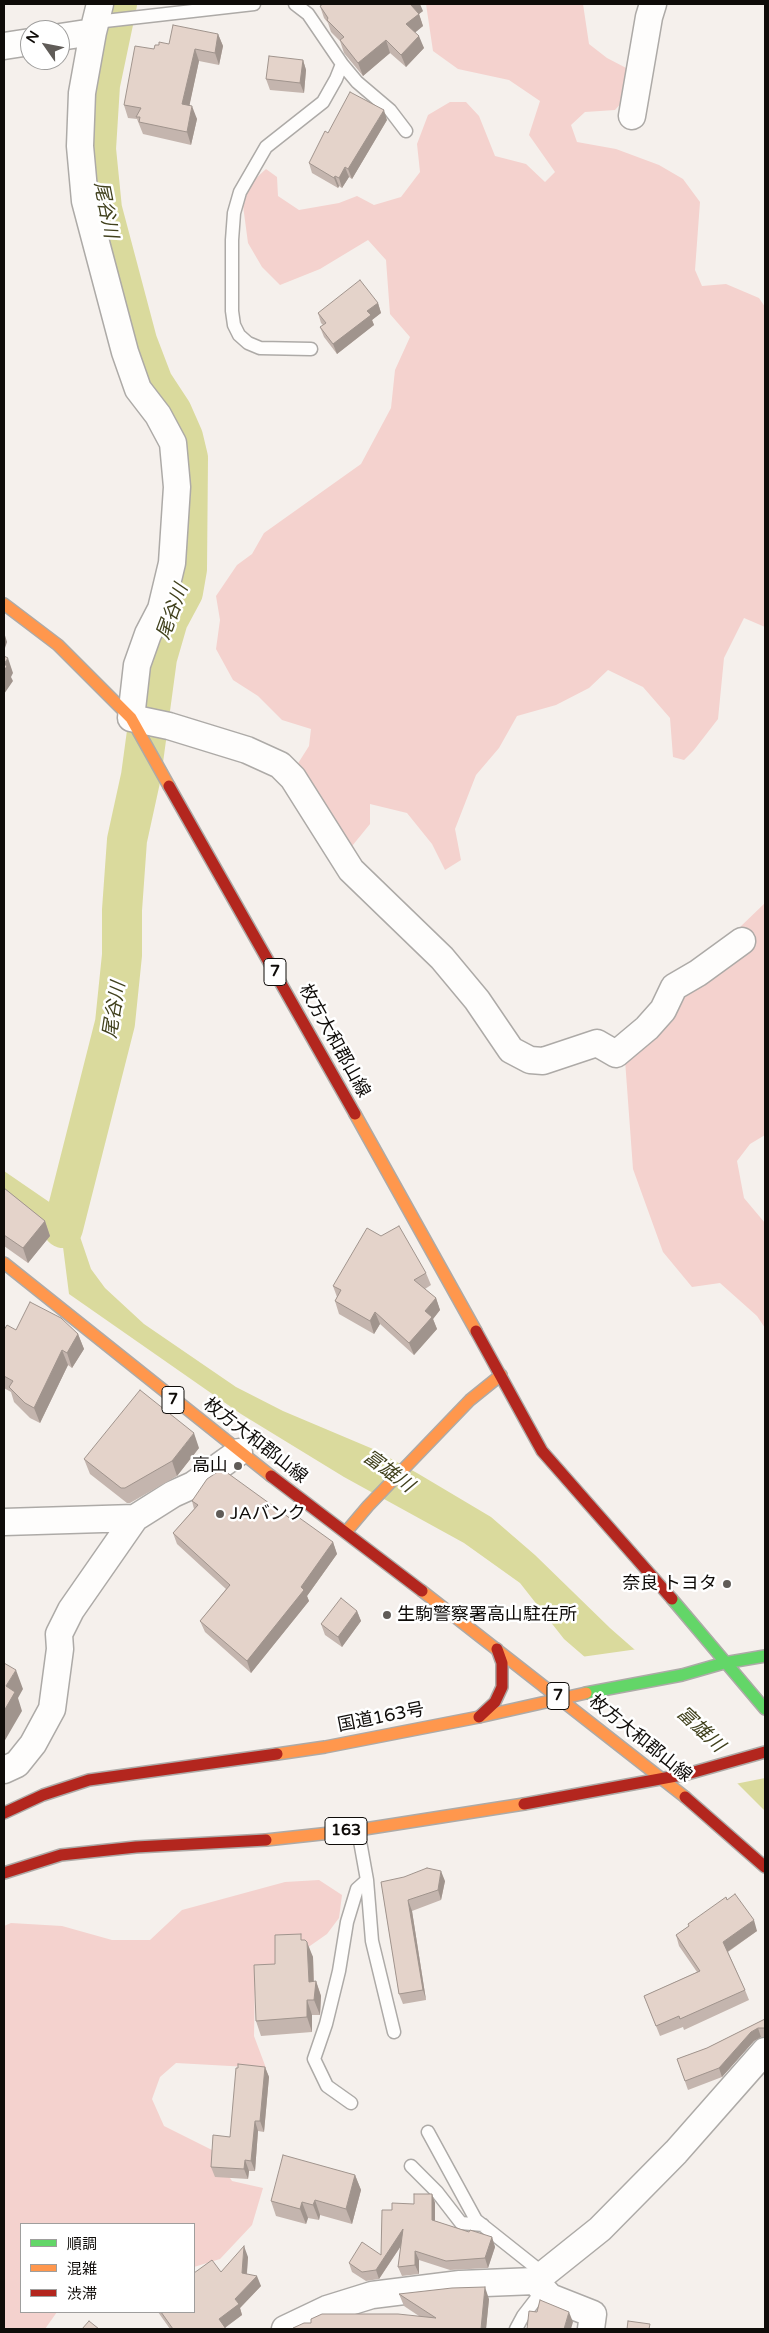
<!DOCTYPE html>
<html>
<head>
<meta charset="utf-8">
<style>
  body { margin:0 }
  #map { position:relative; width:769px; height:2333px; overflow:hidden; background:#f5f0ec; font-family:"Varela Round","Noto Sans JP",sans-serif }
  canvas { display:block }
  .frame { position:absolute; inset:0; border:5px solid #0f0c09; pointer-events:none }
  .legend { position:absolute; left:20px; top:2223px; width:175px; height:90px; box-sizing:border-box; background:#fff; border:1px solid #9f9e9d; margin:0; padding:6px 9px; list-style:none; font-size:15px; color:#0f0c09 }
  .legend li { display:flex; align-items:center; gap:10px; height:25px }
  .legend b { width:25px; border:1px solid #9f9e9d }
  .north { position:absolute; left:20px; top:20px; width:50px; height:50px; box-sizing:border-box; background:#fff; border:1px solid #9f9e9d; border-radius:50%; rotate:303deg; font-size:14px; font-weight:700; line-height:20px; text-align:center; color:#0f0c09 }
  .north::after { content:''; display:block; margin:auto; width:18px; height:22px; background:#605c58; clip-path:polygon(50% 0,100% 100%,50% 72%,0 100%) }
</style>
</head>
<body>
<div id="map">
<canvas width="769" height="2333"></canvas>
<div class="frame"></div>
<ul class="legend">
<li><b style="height:6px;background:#63d668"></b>順調</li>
<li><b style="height:6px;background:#ff974d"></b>混雑</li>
<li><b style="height:6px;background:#b3261e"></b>渋滞</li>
</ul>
<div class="north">N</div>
</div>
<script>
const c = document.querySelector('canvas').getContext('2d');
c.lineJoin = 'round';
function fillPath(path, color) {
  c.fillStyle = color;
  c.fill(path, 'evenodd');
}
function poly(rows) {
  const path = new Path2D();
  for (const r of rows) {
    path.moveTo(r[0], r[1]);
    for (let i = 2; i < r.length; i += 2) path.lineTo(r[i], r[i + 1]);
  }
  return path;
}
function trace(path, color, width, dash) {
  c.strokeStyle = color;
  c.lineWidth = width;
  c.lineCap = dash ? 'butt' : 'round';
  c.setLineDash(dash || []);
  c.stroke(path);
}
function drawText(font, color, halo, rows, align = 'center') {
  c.font = font + ' "Varela Round","Noto Sans JP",sans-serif';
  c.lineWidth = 5;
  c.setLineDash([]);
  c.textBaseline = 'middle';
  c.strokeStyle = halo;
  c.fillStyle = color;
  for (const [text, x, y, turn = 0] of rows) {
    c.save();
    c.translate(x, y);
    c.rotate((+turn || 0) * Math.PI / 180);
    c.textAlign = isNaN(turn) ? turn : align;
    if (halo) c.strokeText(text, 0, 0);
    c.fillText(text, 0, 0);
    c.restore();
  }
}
const green = poly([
  [426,4,583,4,589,44,607,58,630,70,624,100,615,110,585,112,571,125,577,142,616,149,659,165,683,179,700,202,695,270,702,286,726,284,759,298,765,307,765,627,744,618,724,658,718,719,694,750,684,760,673,757,670,718,643,687,608,670,589,688,556,705,517,716,499,748,476,775,455,829,461,860,445,870,432,844,407,813,370,804,370,824,348,851,297,765,309,746,311,729,282,720,258,696,233,680,216,649,220,620,216,596,237,565,252,554,264,533,361,464,391,408,395,370,410,337,390,314,386,260,368,240,320,269,280,285,262,267,248,243,242,198,254,180,266,169,277,177,278,196,299,210,339,203,357,196,374,205,401,197,420,172,417,144,428,115,450,102,466,102,479,116,495,156,526,164,545,182,555,172,529,135,540,101,509,80,458,69,433,51],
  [765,903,765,1135,750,1144,737,1161,744,1198,765,1223,765,1328,757,1316,720,1283,692,1287,663,1252,633,1169,625,1060,679,992,723,969,739,928],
  [319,1880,342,1895,339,1918,327,1934,307,1948,277,1973,255,1982,254,2036,266,2068,176,2063,160,2077,152,2099,164,2126,212,2150,232,2181,263,2188,252,2225,220,2259,194,2267,194,2224,21,2224,21,2312,57,2312,45,2329,4,2329,4,1926,11,1923,62,1926,112,1940,150,1940,182,1910,285,1882]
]);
const water = poly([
  [4,1171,74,1219,91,1269,105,1288,144,1324,236,1387,283,1411,373,1449,417,1473,491,1517,535,1555,610,1628,765,1764,765,1811,728,1774,653,1716,564,1639,520,1583,464,1543,344,1477,241,1414,69,1294,62,1239,4,1198]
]);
const pier = poly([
  [638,1649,718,1715,765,1760,765,1778,735,1784,651,1717,581,1657]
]);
const river = poly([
  [63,1228,115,1023,122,955,122,910,127,840,141,776,157,658,168,620,183,592,187,569,188,458,183,437,172,412,153,383,137,341,102,209,96,149,100,85,117,4]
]);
const lane = poly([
  [295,4,308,14,342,64,357,82,390,110,406,131],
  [96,22,254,4],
  [311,349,260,348,248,343,239,335,234,325,232,311,232,240,234,213,240,192,266,147,323,102,336,79,342,64],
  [358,1830,367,1880,372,1941,394,2032],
  [351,2103,327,2086,314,2059,326,2024,339,1971,347,1922,357,1889,367,1880],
  [428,2132,476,2220,544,2274],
  [411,2166,437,2192,461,2223,483,2225],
  [516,2329,523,2316,543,2290]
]);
const street = poly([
  [93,32,100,4],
  [60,37,93,32,82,93,80,146,85,201,125,352,138,389,158,415,173,443,177,487,172,563,161,609,148,634,137,665,131,718,169,726,247,750,280,765,293,778,351,870,442,958,477,1000,511,1050,530,1060,543,1061,597,1043,616,1054,647,1028,663,1010,674,987,698,973,742,941],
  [4,46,30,42],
  [632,116,649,17,653,4],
  [4,1522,135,1518,173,1494,193,1485,239,1452],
  [4,1770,17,1764,33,1744,52,1709,60,1649,59,1634,71,1610,135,1518],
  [535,2281,550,2297,593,2314,591,2329],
  [285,2329,327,2309,372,2295,460,2284,535,2281,600,2229,676,2152,765,2051]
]);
const fast = poly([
  [672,1599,765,1709],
  [586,1693,682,1675,724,1663,765,1656]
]);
const slow = poly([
  [4,604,58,645,131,718,169,786],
  [355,1114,476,1331],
  [4,1263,271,1476],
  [346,1532,368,1506,470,1400,501,1375],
  [422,1591,685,1797],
  [277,1754,325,1747,479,1717,586,1693],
  [266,1840,358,1830,524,1804]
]);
const jam = poly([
  [169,786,355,1114],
  [476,1331,542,1451,672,1599],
  [271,1476,422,1591],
  [479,1717,495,1702,502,1687,502,1663,497,1649],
  [685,1797,765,1867],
  [524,1804,687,1774,765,1752],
  [4,1813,43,1795,89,1780,277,1754],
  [4,1873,61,1855,136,1847,266,1840]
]);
const wall = poly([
  [320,6,423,11,419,14,423,26,415,32,424,48,406,67,390,53,363,76,344,53,340,41,331,32,328,23,324,18],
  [218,34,223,46,219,65,199,61,189,106,197,119,191,145,143,134,137,119,128,118,124,105,154,49,159,45,169,44],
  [303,60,306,70,304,93,270,90,266,79],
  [387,120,352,179,349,177,342,188,339,186,338,188,312,173,309,163,328,133],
  [378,303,381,313,372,320,374,325,337,354,324,337,320,327,323,325,321,323,318,313],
  [4,1188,45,1221,50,1236,28,1263,4,1246],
  [426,1273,431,1285,425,1289,436,1298,440,1310,433,1319,437,1329,414,1355,380,1324,374,1334,339,1314,335,1301,337,1297,333,1286],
  [4,1330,78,1334,84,1349,72,1368,68,1365,40,1423,30,1418,14,1402,11,1392,4,1388],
  [199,1448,177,1476,130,1503,127,1503,90,1474,84,1459],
  [192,1501,291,1519,333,1542,337,1554,307,1596,309,1601,251,1673,205,1632,200,1621,226,1589,177,1544,173,1533,194,1509],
  [357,1611,361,1621,342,1647,325,1635,321,1624],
  [445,1881,441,1900,412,1911,426,2000,403,2004,399,1994,381,1882],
  [727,1900,757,1931,728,1952,745,1990,749,2000,684,2030,683,2027,660,2036,644,1996,697,1972,679,1946,676,1935,689,1926,688,1924],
  [303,1940,313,1957,314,1982,316,1981,321,1996,320,2015,312,2015,312,2032,261,2036,256,2021,275,1964],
  [765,2019,765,2037,761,2037,754,2041,722,2077,688,2090,677,2059,707,2048],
  [265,2067,269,2077,264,2132,258,2131,255,2171,249,2171,248,2179,215,2177,211,2167,230,2137],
  [355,2175,361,2190,352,2224,320,2215,319,2220,308,2218,306,2224,276,2216,271,2201],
  [432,2194,435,2203,435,2221,469,2232,492,2237,495,2247,488,2268,450,2270,419,2260,419,2274,402,2276,398,2267,401,2246,379,2279,366,2281,352,2272,349,2263,381,2255,392,2210,414,2204],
  [248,2257,247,2274,261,2286,240,2308,242,2315,225,2328,226,2329,170,2329,158,2312,194,2312,221,2272],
  [399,2294,489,2299,486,2329,293,2329,419,2316,404,2306]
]);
const shadedWall = poly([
  [412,4,420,4,423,11,419,14,423,26,411,36,406,24,411,5],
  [218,34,223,46,219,65,215,53],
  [419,36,424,48,406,67,401,55],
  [386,40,390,53,363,76,358,63],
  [195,49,199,61,187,117,182,104],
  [303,60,306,70,304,93,300,83],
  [192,106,197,119,191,145,187,132],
  [384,110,387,120,352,179,348,169],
  [345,167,349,177,342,188,339,178],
  [335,176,339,186,338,188,334,178],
  [378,303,381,313,372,320,374,325,337,354,333,344,367,311],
  [4,632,7,642,4,651],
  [8,658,13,673,11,677,13,681,4,694,4,664],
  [45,1221,50,1236,28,1263,23,1248],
  [436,1298,440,1310,433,1319,437,1329,414,1355,409,1343,425,1311],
  [375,1312,380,1324,374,1334,370,1321],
  [78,1334,84,1349,72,1368,67,1353],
  [62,1350,68,1365,40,1423,34,1408],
  [194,1433,199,1448,177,1476,172,1461],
  [333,1542,337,1554,307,1596,309,1601,251,1673,247,1661],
  [357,1611,361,1621,342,1647,338,1637],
  [16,1670,23,1689,18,1698,22,1711,4,1742,4,1711,6,1686],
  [441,1871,445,1881,441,1900,438,1890],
  [408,1900,412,1911,426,2000,423,1990],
  [754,1920,757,1931,727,1952,723,1942],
  [307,1942,313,1957,314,1997,309,1982],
  [316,1981,321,1996,320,2015,314,2000],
  [307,2000,312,2015,312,2032,307,2017],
  [758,2028,761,2037,754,2041,722,2077,719,2068,751,2032],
  [265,2067,269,2077,264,2132,260,2121],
  [255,2121,258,2131,255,2171,251,2161],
  [245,2160,249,2171,248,2179,244,2169],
  [355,2175,361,2190,352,2224,346,2209],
  [432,2194,435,2203,435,2229,432,2220],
  [315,2200,320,2215,319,2220,313,2205],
  [302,2202,308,2218,306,2224,300,2209],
  [403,2229,406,2238,379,2279,376,2270],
  [492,2237,495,2247,488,2268,485,2258],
  [244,2246,248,2257,246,2283,242,2273],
  [415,2251,419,2260,419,2274,415,2265],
  [257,2276,261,2286,240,2308,242,2315,223,2329,219,2319,235,2299],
  [485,2287,489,2299,486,2329,481,2329],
  [569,2312,573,2322,571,2329,564,2329]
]);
const building = poly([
  [323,4,412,4,411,5,419,14,406,24,419,36,401,55,386,40,358,63,340,40,344,37,327,20,328,18,320,6,323,4],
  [173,25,218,34,215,53,195,49,182,104,192,106,187,132,139,122,140,117,136,117,141,108,124,105,135,46,154,49,155,45,159,45,159,42,169,44,173,25],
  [269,56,303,60,300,83,266,79,269,56],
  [350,92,384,110,348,169,345,167,339,178,335,176,334,178,309,163,325,131,328,133,350,92],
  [360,280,378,303,367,311,371,315,333,344,320,327,326,323,318,313,360,280],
  [4,656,8,658,4,664,4,656],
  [4,664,7,666,4,671,4,664],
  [4,1188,45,1221,23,1248,4,1235,4,1188],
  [399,1226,426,1273,414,1280,436,1298,425,1311,432,1317,409,1343,375,1312,370,1321,335,1301,341,1290,333,1286,367,1228,381,1236,399,1226],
  [30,1302,61,1318,78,1334,67,1353,62,1350,34,1408,25,1403,9,1387,13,1381,4,1376,4,1330,7,1325,16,1330,30,1302],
  [140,1390,194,1433,172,1461,125,1488,121,1488,84,1459,140,1390],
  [222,1469,291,1519,294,1514,333,1542,301,1587,304,1590,247,1661,200,1621,230,1585,173,1533,198,1505,192,1501,207,1479,222,1469],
  [341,1598,357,1611,338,1637,321,1624,341,1598],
  [4,1663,16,1670,6,1686,15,1692,4,1711,4,1663],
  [427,1868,441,1871,438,1890,408,1900,423,1990,399,1994,381,1882,404,1877,427,1868],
  [735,1894,754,1920,723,1942,745,1990,680,2019,679,2016,656,2026,644,1996,700,1971,676,1935,689,1926,688,1924,726,1897,727,1900,735,1894],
  [301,1934,301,1940,305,1940,307,1942,309,1982,316,1981,314,2000,307,2000,307,2017,256,2021,254,1965,275,1964,275,1935,301,1934],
  [765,2019,765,2028,758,2028,751,2032,719,2068,685,2081,677,2059,707,2048,765,2019],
  [238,2064,265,2067,260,2121,255,2121,251,2161,245,2160,244,2169,211,2167,213,2135,230,2137,236,2068,238,2068,238,2064],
  [283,2155,355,2175,346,2209,315,2200,313,2205,302,2202,300,2209,271,2201,283,2155],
  [414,2194,432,2194,432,2220,469,2232,470,2230,492,2237,485,2258,446,2261,415,2251,415,2265,398,2267,403,2229,376,2270,362,2272,349,2263,362,2242,381,2255,382,2210,392,2210,392,2203,414,2204,414,2194],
  [244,2246,242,2273,257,2276,235,2299,239,2304,219,2319,226,2329,173,2329,161,2312,194,2312,194,2273,212,2260,221,2272,244,2246],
  [485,2287,481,2329,293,2329,293,2328,304,2323,311,2323,311,2319,322,2314,398,2314,436,2318,399,2294,452,2288,485,2287],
  [540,2300,569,2312,564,2329,527,2329,529,2311,537,2312,540,2300],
  [89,2321,99,2329,82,2329,89,2321],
  [628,2321,650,2324,649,2329,627,2329,628,2321]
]);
const markers = [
  [238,1466,5,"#605c58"],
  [220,1514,5,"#605c58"],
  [727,1584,5,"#605c58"],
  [387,1615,5,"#605c58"]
];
const shields = [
  [275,972,22],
  [173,1400,22],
  [558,1696,22],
  [346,1831,42]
];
const shieldNames = [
  ["7",275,972],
  ["7",173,1400],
  ["7",558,1696],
  ["163",346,1831]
];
const streetNames = [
  ["枚方大和郡山線",334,1041,61],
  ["枚方大和郡山線",255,1441,38],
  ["国道163号",381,1718,-11],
  ["枚方大和郡山線",640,1739,39]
];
const poiNames = [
  ["高山",228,1466],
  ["JAバンク",230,1514,"left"],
  ["奈良 トヨタ",717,1584],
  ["生駒警察署高山駐在所",397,1615,"left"]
];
const waterNames = [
  ["尾谷川",105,210,79],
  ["尾谷川",173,612,-70],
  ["尾谷川",115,1010,-81],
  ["富雄川",388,1472,36],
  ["富雄川",700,1730,43]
];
fillPath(green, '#f4d2ce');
fillPath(water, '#dada9d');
fillPath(pier, '#f5f0ec');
trace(river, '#dada9d', 40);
trace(lane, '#adaaa7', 15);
trace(street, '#adaaa7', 29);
trace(fast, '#adaaa7', 14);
trace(slow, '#adaaa7', 14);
trace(jam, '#adaaa7', 14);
trace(lane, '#fefdfc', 12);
trace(street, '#fefdfc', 26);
trace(fast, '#63d668', 11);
trace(slow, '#ff974d', 11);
trace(jam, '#b3261e', 11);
fillPath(wall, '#c4b5ae');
fillPath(shadedWall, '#a0948d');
fillPath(building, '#e4d3ca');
trace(building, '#a0948d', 1);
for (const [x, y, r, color] of markers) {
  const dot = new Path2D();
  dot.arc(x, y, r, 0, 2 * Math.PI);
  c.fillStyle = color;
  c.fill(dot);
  trace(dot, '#fff', 2);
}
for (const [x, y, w] of shields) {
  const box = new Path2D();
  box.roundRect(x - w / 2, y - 13.5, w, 27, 4);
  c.fillStyle = '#fff';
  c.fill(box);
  trace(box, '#0f0c09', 1);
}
drawText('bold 16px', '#0f0c09', null, shieldNames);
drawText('18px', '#0f0c09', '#fff', streetNames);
drawText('18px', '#0f0c09', '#fff', poiNames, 'right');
drawText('italic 19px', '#41411d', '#fff', waterNames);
</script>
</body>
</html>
